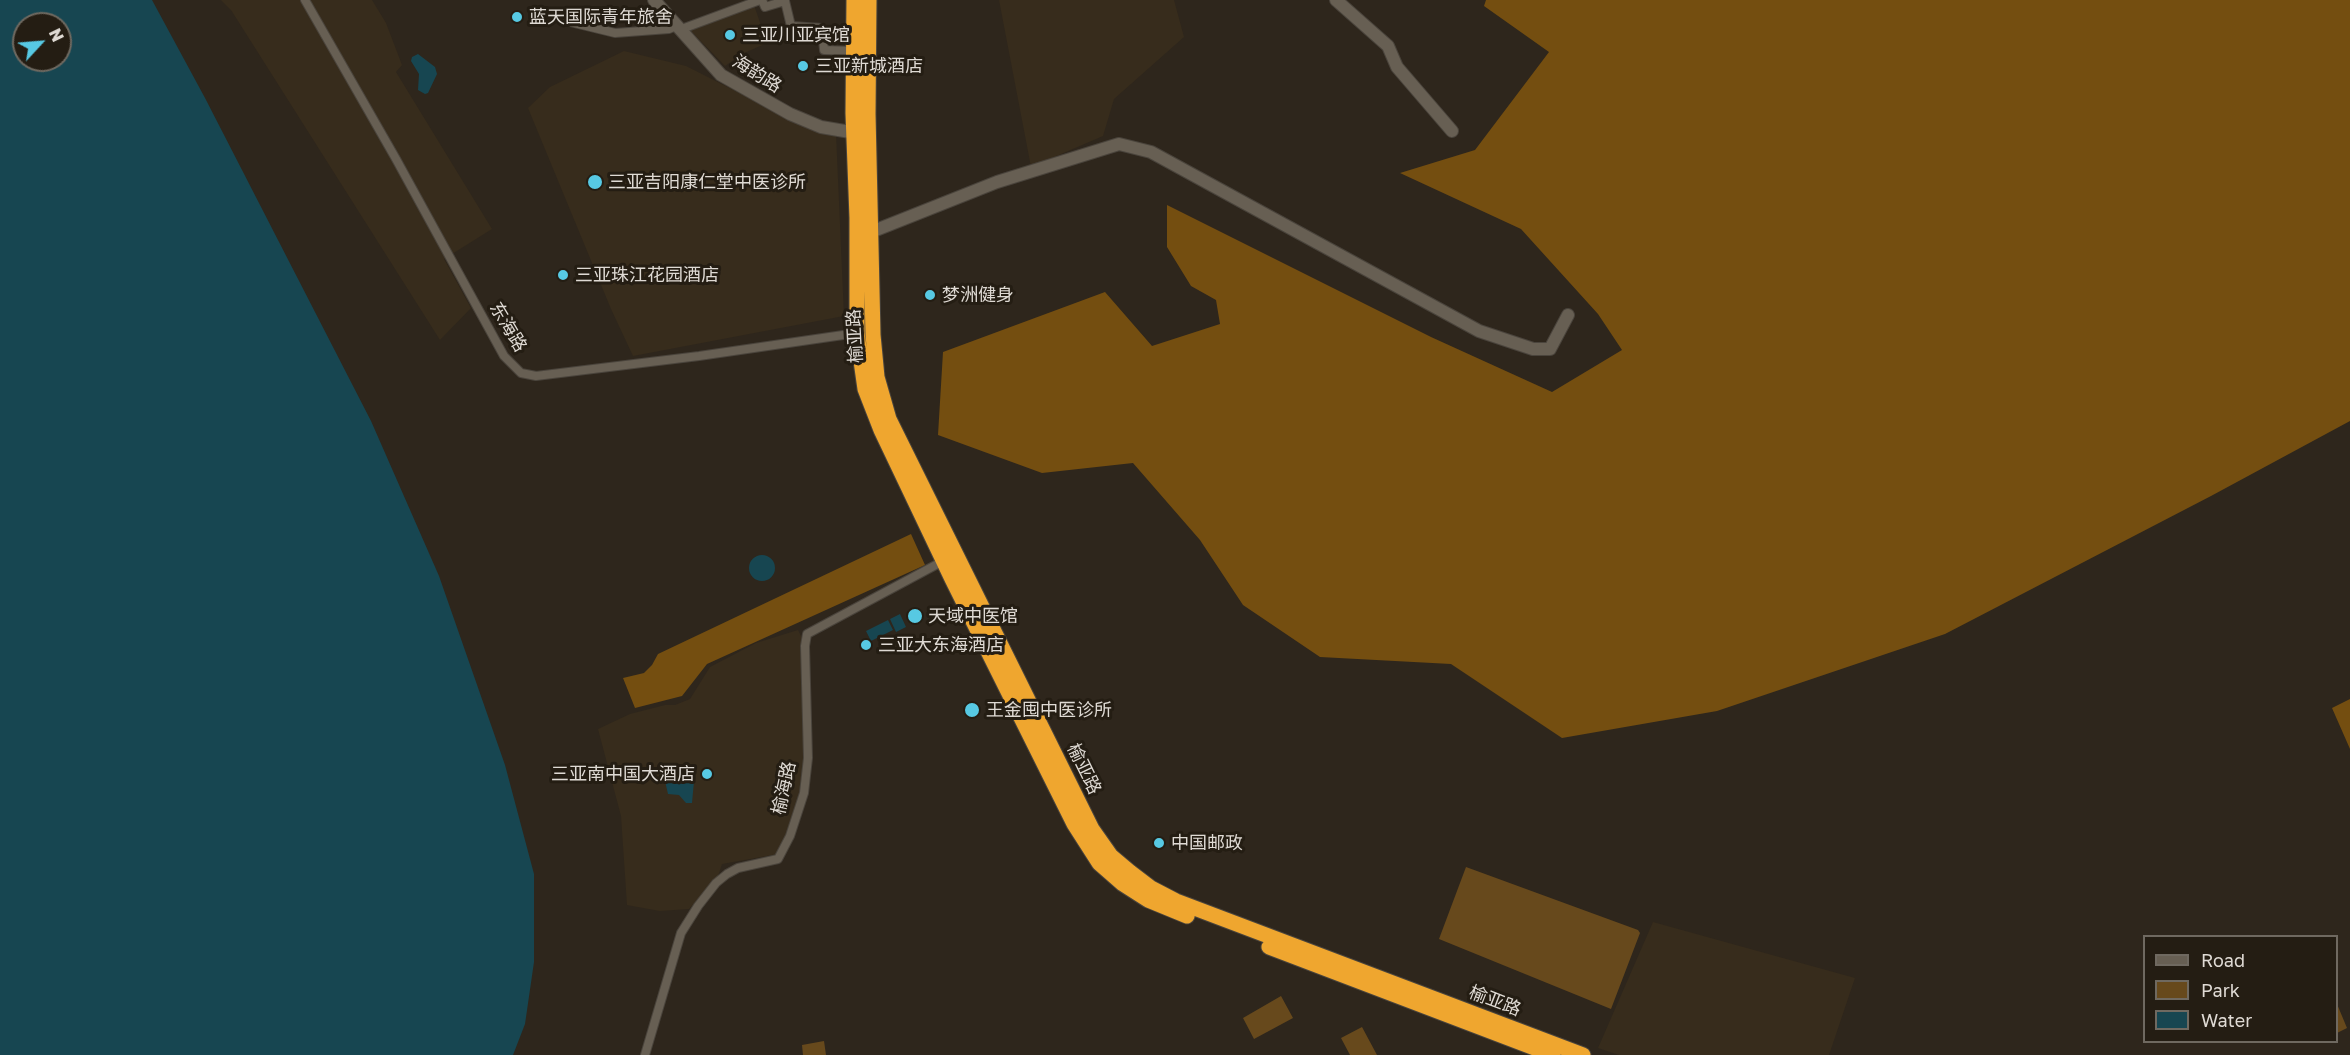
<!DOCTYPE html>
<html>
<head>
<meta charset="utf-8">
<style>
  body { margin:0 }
  #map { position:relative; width:2350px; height:1055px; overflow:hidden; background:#2e261c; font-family:"Golos Text",sans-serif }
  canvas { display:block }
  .legend { position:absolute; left:2143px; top:935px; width:195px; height:108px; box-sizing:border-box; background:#241d13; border:2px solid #6f6960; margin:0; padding:8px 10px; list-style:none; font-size:18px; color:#dfdad4 }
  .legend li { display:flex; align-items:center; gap:12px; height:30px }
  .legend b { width:30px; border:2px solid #6f6960 }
  .north { position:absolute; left:12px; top:12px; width:60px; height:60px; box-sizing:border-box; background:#241d13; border:2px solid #6f6960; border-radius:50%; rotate:64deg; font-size:16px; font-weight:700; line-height:24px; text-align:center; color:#dfdad4 }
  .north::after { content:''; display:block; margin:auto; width:21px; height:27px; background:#57c9e3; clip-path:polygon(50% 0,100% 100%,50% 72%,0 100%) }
</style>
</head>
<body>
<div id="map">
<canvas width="2350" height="1055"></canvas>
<ul class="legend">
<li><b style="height:8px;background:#675f53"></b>Road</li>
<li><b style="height:16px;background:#67491c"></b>Park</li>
<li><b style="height:16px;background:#174651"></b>Water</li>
</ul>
<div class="north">N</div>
</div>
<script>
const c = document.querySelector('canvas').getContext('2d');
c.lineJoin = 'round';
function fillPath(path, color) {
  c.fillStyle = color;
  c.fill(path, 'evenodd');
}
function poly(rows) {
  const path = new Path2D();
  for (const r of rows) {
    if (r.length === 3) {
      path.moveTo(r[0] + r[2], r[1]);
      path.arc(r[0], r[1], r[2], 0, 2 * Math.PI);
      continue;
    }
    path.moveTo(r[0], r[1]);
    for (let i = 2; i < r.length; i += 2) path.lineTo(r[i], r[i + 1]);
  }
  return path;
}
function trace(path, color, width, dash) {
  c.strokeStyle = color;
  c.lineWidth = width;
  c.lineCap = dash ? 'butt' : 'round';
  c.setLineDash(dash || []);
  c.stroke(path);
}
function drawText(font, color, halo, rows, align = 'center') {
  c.font = font + ' "Golos Text","Noto Sans SC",sans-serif';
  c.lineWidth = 6;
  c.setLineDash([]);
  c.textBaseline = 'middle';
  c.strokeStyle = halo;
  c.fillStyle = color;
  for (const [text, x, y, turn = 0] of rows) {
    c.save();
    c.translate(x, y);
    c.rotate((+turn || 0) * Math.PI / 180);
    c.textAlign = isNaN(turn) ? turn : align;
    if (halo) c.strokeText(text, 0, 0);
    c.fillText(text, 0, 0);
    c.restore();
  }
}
const built = poly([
  [221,0,372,0,386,23,402,65,396,72,492,229,444,259,471,308,440,340,231,10],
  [999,0,1174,0,1184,37,1114,99,1103,136,1031,167],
  [754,5,767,43,742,54,725,66,688,28],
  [624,51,686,66,811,129,836,133,844,316,633,356,611,309,528,108,550,87],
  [798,630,803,640,806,731,801,794,788,836,778,854,722,864,717,879,689,909,660,911,627,905,621,816,598,729,630,714,665,705,675,705,690,699,710,667,756,643],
  [1653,922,1855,978,1829,1055,1619,1055,1598,1048]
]);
const green = poly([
  [1466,867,1638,930,1640,933,1611,1009,1439,939],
  [1281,996,1293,1018,1254,1039,1243,1018],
  [2337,1004,2347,1028,2337,1033,2336,1033],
  [1362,1027,1377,1055,1350,1055,1341,1038],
  [824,1041,826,1055,803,1055,802,1045]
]);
const forest = poly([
  [1486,0,2350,0,2350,421,2211,496,1945,634,1717,711,1562,738,1451,664,1320,657,1243,605,1200,540,1133,463,1042,473,938,435,943,352,1105,292,1152,346,1220,324,1216,300,1191,286,1167,247,1167,205,1431,337,1552,392,1622,350,1598,314,1521,229,1400,173,1475,150,1549,52,1484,6],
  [911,534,925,565,707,664,682,696,635,708,623,678,644,673,652,665,658,654],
  [2350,699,2350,749,2332,708]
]);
const water = poly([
  [0,0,152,0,205,98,371,421,439,576,505,765,534,874,534,962,525,1024,513,1055,0,1055],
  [24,24,60,24,60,60,24,60],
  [418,54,435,67,437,74,428,93,425,94,418,90,419,74,411,61,412,57],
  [762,568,13],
  [900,614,906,627,896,632,890,619],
  [888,620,893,630,871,641,866,631],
  [681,769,692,768,695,770,692,803,686,803,679,795,668,794,665,781,678,776]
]);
const street = poly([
  [305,0,396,159,504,356,521,373,536,376,699,356,857,333],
  [762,0,765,7,785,1,791,26,822,28,824,50,853,51],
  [544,12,562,20,615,33,669,29,676,26],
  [679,30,760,0],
  [645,1055,681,933,698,906,716,883,727,874,738,868,778,859,790,836,804,793,808,758,805,646,807,634,945,560]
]);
const secondary = poly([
  [654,0,721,75,790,114,821,127,862,134],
  [1336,0,1388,46,1397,67,1452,131],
  [871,232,997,182,1119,144,1151,152,1479,331,1533,349,1550,349,1568,315]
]);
const highway = poly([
  [854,0,853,113,857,218,857,333,865,389,881,430,952,579,1074,824,1099,863,1123,884,1148,900,1187,916],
  [869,0,868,114,873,335,877,377,889,419,1092,829,1111,856,1130,872,1151,888,1176,901,1583,1055],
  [1269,947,1553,1055]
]);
const markers = [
  [517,17,6,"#57c9e3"],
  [730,35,6,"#57c9e3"],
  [803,66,6,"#57c9e3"],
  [595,182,8,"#57c9e3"],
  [563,275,6,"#57c9e3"],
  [930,295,6,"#57c9e3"],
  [915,616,8,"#57c9e3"],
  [866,645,6,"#57c9e3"],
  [972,710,8,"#57c9e3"],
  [707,774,6,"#57c9e3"],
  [1159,843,6,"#57c9e3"]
];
const poiNames = [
  ["蓝天国际青年旅舍",529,17],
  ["三亚川亚宾馆",742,35],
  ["三亚新城酒店",815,66],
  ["三亚吉阳康仁堂中医诊所",608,182],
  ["三亚珠江花园酒店",575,275],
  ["梦洲健身",942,295],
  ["天域中医馆",928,616],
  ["三亚大东海酒店",878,645],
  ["王金囤中医诊所",986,710],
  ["三亚南中国大酒店",695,774,"right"],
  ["中国邮政",1171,843]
];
const streetNames = [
  ["海韵路",757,74,32],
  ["东海路",508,327,59],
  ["榆亚路",855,336,-93],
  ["榆亚路",1084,769,64],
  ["榆海路",784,788,-78],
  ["榆亚路",1495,1001,21]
];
fillPath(built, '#372c1c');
fillPath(green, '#67491c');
fillPath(forest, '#744e10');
fillPath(water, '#174651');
trace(street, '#4a443c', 10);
trace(secondary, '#4a443c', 14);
trace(highway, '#4a443c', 17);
trace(street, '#675f53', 8);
trace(secondary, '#675f53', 12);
trace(highway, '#efa62f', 15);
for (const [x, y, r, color] of markers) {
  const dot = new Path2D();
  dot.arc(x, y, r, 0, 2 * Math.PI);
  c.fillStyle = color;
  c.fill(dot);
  trace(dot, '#241d13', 2);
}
drawText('18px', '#dfdad4', '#241d13', poiNames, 'left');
drawText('18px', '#dfdad4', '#241d13', streetNames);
</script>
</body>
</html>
